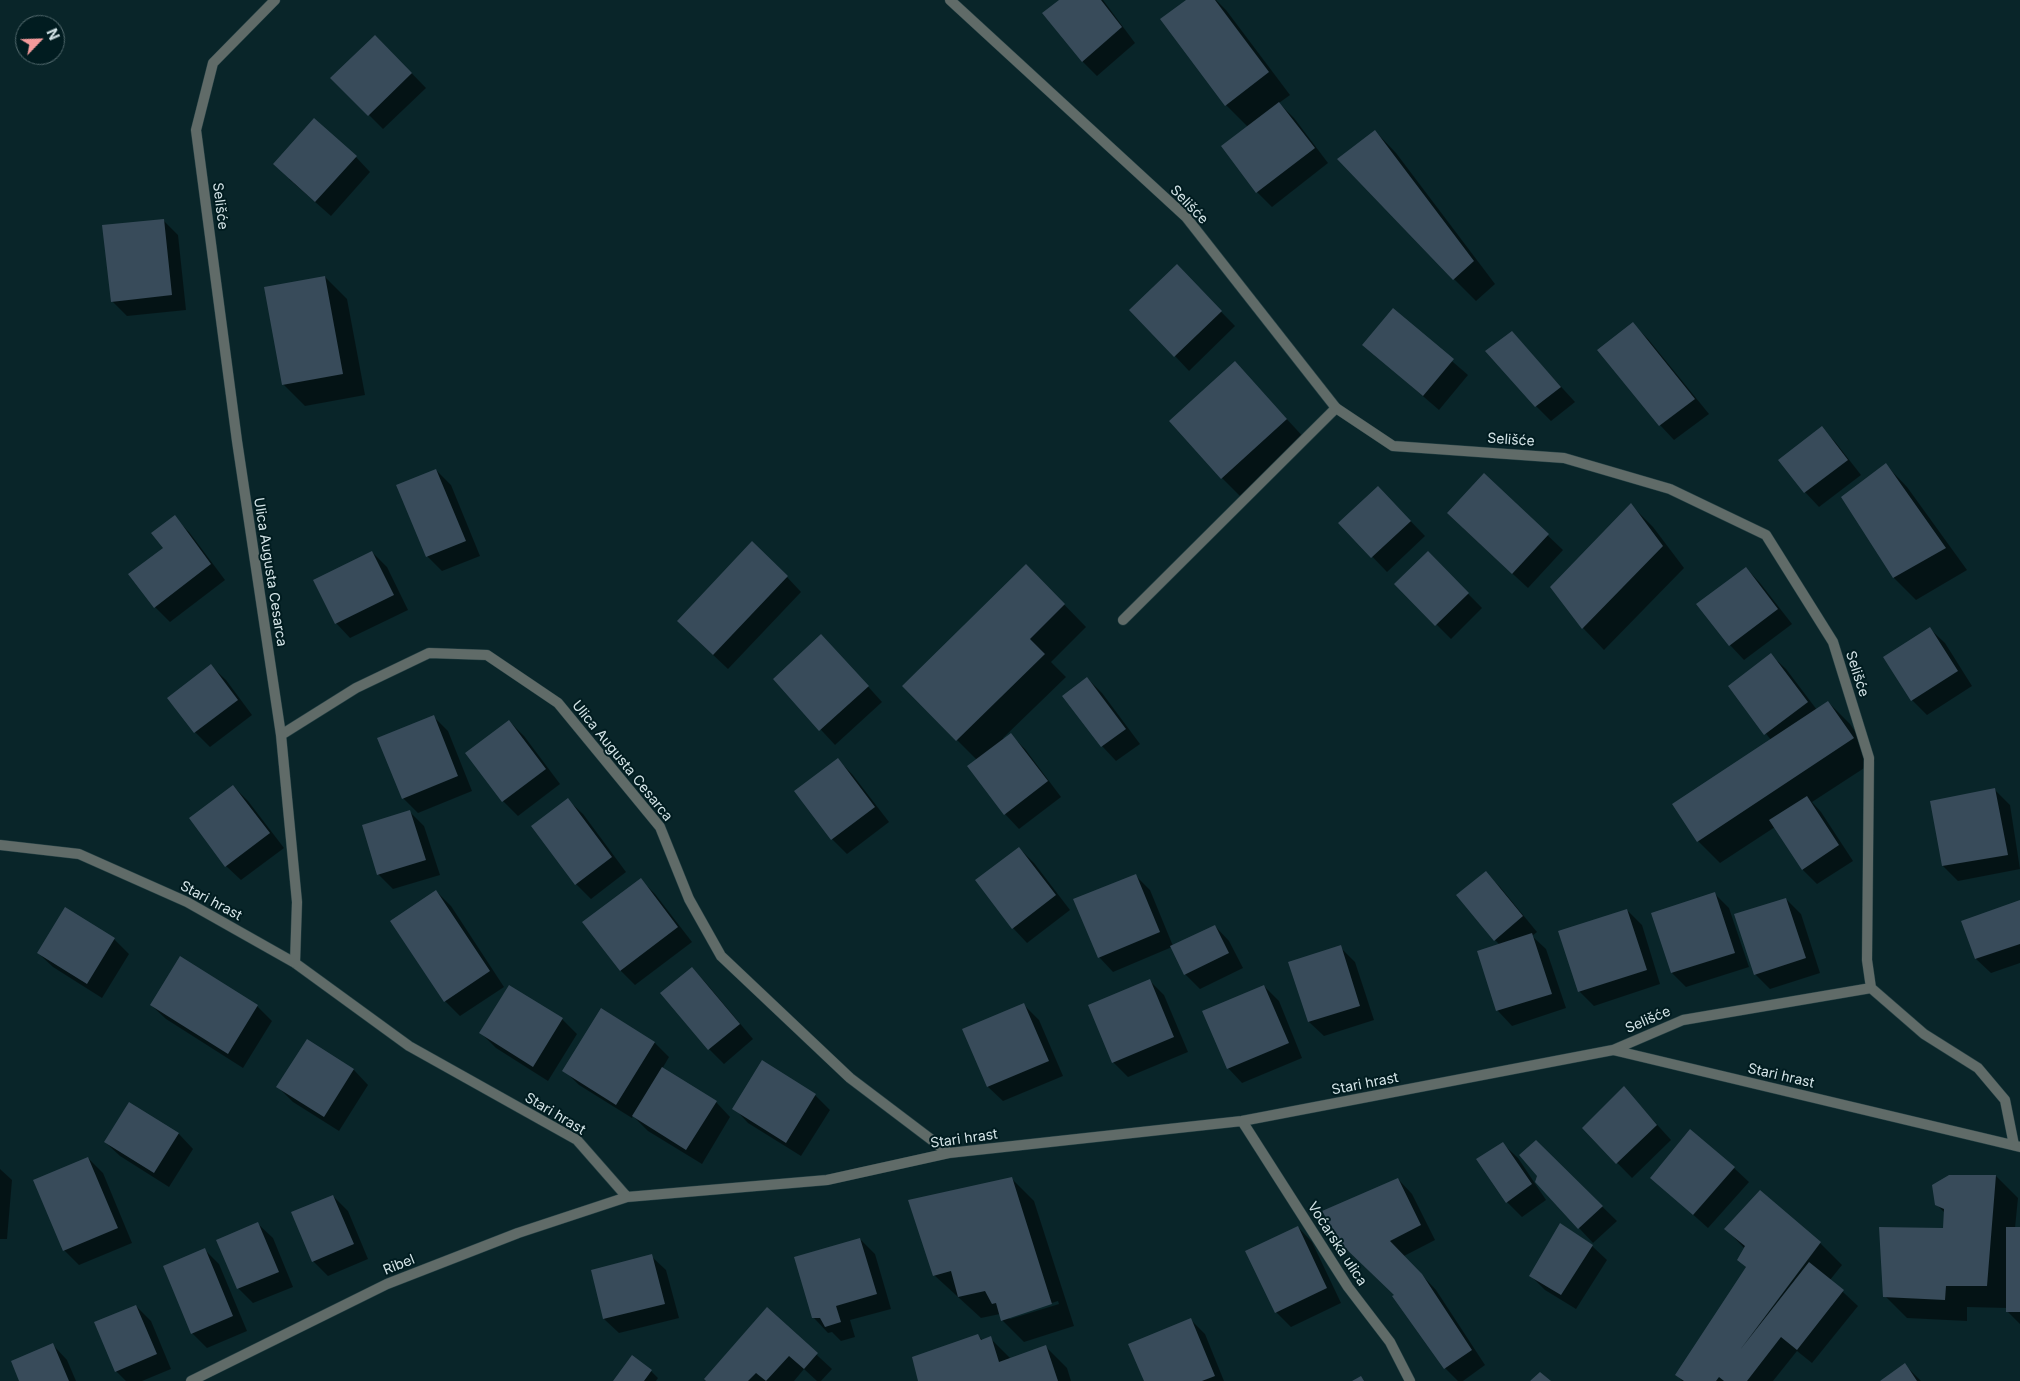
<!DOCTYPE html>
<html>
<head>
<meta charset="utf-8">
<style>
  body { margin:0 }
  #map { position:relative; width:2020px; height:1381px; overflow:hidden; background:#092529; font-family:Inter,sans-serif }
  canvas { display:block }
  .north { position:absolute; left:15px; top:15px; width:50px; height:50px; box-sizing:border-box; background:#011c20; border:1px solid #556c70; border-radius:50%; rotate:66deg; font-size:14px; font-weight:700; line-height:20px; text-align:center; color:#d4e4e7 }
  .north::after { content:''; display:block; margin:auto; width:18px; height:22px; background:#f59b9c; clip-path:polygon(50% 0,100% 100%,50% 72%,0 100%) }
</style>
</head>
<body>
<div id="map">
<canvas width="2020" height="1381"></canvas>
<div class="north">N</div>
</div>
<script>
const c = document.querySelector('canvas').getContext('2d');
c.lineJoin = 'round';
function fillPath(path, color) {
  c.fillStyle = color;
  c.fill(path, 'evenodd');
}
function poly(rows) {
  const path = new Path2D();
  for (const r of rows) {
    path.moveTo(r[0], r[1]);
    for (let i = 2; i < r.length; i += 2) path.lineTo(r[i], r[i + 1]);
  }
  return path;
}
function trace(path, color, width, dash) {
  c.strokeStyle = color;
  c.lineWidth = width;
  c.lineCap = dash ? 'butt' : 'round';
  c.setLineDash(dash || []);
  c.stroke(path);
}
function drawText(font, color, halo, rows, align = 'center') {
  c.font = font + ' Inter,sans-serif';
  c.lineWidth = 4;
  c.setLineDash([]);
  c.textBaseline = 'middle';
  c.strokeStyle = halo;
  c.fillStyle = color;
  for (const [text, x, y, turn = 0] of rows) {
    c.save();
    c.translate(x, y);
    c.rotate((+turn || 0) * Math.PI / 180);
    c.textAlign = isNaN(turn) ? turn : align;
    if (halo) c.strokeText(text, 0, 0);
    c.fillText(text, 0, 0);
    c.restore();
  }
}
const shadow = poly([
  [1061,0,1103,0,1135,43,1097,76,1083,62,1044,13],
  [1188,0,1216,0,1226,10,1290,95,1279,103,1294,118,1328,163,1272,207,1257,192,1248,127,1226,105],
  [390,51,426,88,383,129,332,78],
  [1375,131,1396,153,1495,284,1476,301,1454,279],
  [356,157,370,172,331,216,289,179],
  [163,220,178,235,186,310,127,316,112,301],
  [325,277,347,299,365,395,305,406,283,384],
  [1191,281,1235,326,1189,371,1175,356],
  [1393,310,1468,375,1439,410,1364,345],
  [1633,324,1648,339,1709,414,1674,440,1660,425],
  [1512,333,1575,402,1551,421,1536,406],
  [1235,363,1308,442,1244,500,1222,478],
  [1822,428,1836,443,1861,475,1819,507,1805,492,1780,460],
  [1886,465,1907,487,1967,570,1916,600,1894,578,1843,497],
  [436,470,451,485,480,556,442,571,427,556],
  [1484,475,1563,550,1528,588,1463,528],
  [1392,502,1425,536,1387,572,1340,523],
  [1631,505,1653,527,1684,568,1604,650,1583,628],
  [174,517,189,532,225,580,170,622,155,607,164,548],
  [372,552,387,567,408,610,350,638,336,623],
  [1428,553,1482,608,1451,639,1396,584],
  [1746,568,1760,583,1792,624,1744,660,1730,645],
  [787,577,801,592,728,669,693,636],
  [1048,588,1086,627,1051,662,1066,677,1003,738,1004,739,1011,735,1025,749,1061,797,1019,829,1005,814,977,760,957,740],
  [1930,629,1945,643,1972,686,1927,715,1912,700,1884,658],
  [836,651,882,702,835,745,774,679],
  [1771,655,1786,669,1817,710,1828,702,1850,724,1875,761,1812,802,1821,812,1853,861,1817,884,1802,869,1775,827,1720,863,1698,841,1674,805,1771,740,1729,687],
  [211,666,226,680,252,715,210,747,195,732],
  [1087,678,1102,693,1140,744,1116,761,1102,746,1064,696],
  [434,717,448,731,472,791,418,813,403,798],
  [509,721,524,736,560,784,518,816,503,801],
  [838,760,852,774,889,822,847,854,832,839,796,792],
  [233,786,248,801,284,848,241,880,226,866],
  [1995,790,2010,805,2020,869,1958,881,1943,866],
  [568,800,583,814,626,872,591,899,576,884],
  [409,811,424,826,440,875,393,889,378,874],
  [1019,848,1034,863,1070,910,1027,943,1013,928],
  [1486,873,1500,887,1537,932,1532,936,1546,949,1566,1008,1512,1026,1498,1011,1479,952,1500,945,1495,940],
  [1135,875,1150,890,1173,946,1215,926,1229,941,1243,968,1200,989,1185,974,1172,947,1113,972,1099,957],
  [641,880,655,894,692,942,635,985,620,970],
  [436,891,451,906,504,987,460,1016,445,1001],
  [1715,894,1729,908,1749,967,1686,987,1672,973],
  [1786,899,1801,914,1820,973,1770,989,1755,974],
  [2020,901,2020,963,1991,973,1976,959,1963,922],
  [1627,910,1642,925,1660,984,1594,1006,1579,991],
  [114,939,129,954,102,998,53,967,38,953],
  [1340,947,1355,962,1374,1020,1324,1036,1309,1022,1290,963],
  [692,968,706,983,753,1039,724,1064,709,1049,662,993],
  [1149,980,1164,995,1188,1052,1128,1077,1113,1062],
  [510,986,562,1019,577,1034,548,1081,496,1048,481,1033],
  [1264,986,1279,1001,1302,1058,1242,1083,1228,1068],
  [151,1005,257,1006,272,1021,243,1068,166,1019],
  [1024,1005,1039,1020,1063,1076,1003,1101,988,1087],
  [602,1009,655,1043,669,1057,662,1069,716,1102,730,1117,702,1164,648,1131,633,1116,632,1118,579,1085,564,1070],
  [307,1040,354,1070,368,1085,339,1131,293,1102,278,1087],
  [1624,1088,1671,1140,1632,1178,1583,1128],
  [815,1095,830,1110,801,1156,748,1123,734,1108],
  [129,1104,179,1134,193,1149,169,1187,120,1156,105,1142],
  [1536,1142,1617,1221,1593,1243,1579,1228,1538,1176],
  [1503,1144,1518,1158,1546,1200,1522,1217,1507,1202,1478,1159],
  [88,1158,103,1173,132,1243,79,1265,64,1250],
  [1734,1168,1749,1182,1708,1228,1651,1177],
  [0,1169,12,1180,7,1239,0,1239],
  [1996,1176,2018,1198,2015,1228,2020,1228,2020,1324,2007,1311,2007,1308,1967,1307,1967,1321,1907,1318,1885,1296,1944,1230,1945,1213,1936,1204],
  [1012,1179,1034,1201,1074,1326,1024,1342,1002,1320,1000,1314,981,1318,934,1275],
  [1058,1301,1059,1304,1010,1319,1008,1317],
  [1398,1179,1412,1194,1435,1240,1404,1256,1436,1290,1485,1365,1463,1381,1458,1381,1445,1368,1394,1296,1396,1295,1360,1260],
  [333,1196,348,1211,368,1259,328,1276,313,1261],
  [258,1224,273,1238,293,1287,253,1303,238,1288],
  [1298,1227,1312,1242,1341,1303,1291,1327,1276,1312],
  [1726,1229,1820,1243,1842,1265,1830,1280,1858,1306,1812,1363,1797,1351,1773,1381,1682,1381,1677,1375,1747,1268,1738,1259,1745,1249],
  [860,1239,875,1254,891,1309,850,1320,855,1337,841,1341,832,1332,828,1333,814,1318],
  [1592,1246,1607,1260,1576,1309,1545,1290,1531,1276],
  [204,1249,219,1264,247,1331,207,1348,192,1333],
  [651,1256,666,1270,679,1318,619,1333,604,1319],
  [136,1306,151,1321,171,1369,142,1381,126,1381,116,1371],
  [767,1309,832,1369,821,1381,817,1381,804,1369,794,1381,708,1381],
  [1190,1319,1205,1334,1224,1381,1145,1381],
  [978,1335,983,1341,990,1338,1011,1359,1045,1346,1067,1368,1071,1381,919,1381],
  [53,1345,67,1360,76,1381,21,1381],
  [1905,1365,1921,1381,1882,1381],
  [651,1371,658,1378,656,1381,615,1381]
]);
const building = poly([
  [1059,0,1101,0,1122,27,1082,62,1042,13],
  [1186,0,1215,0,1269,72,1225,106,1160,19],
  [375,35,412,73,368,116,330,78],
  [1279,102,1315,148,1256,193,1221,146],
  [314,118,357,156,315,202,273,164],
  [1375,130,1474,261,1453,280,1337,159],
  [164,219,172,295,111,302,102,225],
  [1177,264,1222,311,1174,357,1129,310],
  [325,276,343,374,282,385,264,287],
  [1393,308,1454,359,1423,396,1362,345],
  [1633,322,1695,399,1659,426,1597,350],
  [1512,331,1561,387,1535,407,1485,351],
  [1235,361,1287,419,1221,479,1169,421],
  [1822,426,1848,460,1804,493,1778,460],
  [1886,463,1946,548,1893,578,1841,497],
  [436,469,466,541,426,557,396,485],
  [1484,473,1549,534,1512,574,1447,513],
  [1378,486,1411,521,1371,558,1338,523],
  [1631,503,1663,546,1582,629,1550,587],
  [175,515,211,564,154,608,128,574,163,548,151,533],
  [752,541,788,576,713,655,677,621],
  [372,551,394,595,335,624,313,580],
  [1428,551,1469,593,1435,626,1394,584],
  [1026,564,1065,604,1030,639,1045,654,956,741,902,686],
  [1746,567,1778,609,1729,646,1696,604],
  [1930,627,1958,671,1911,701,1883,657],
  [821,634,869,686,819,731,773,679],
  [1771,653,1808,702,1764,735,1728,686],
  [211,664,238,700,194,733,167,698],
  [1087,677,1126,729,1101,747,1062,696],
  [1828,701,1854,738,1697,842,1672,804],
  [434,715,458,776,402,799,377,738],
  [509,720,546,769,502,802,465,753],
  [1011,733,1048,781,1004,815,967,766],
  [838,758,875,807,831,840,794,791],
  [233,785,270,833,225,867,189,818],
  [1995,788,2008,855,1942,866,1930,801],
  [1807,796,1839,845,1802,870,1769,820],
  [568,798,612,857,575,885,531,826],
  [410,810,426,860,377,875,362,825],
  [1019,847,1056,895,1012,929,975,880],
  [1486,871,1523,916,1494,941,1456,895],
  [1136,874,1160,932,1098,958,1073,899],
  [641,878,678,927,620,971,582,922],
  [436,890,490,971,444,1002,390,921],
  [1715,892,1735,953,1671,973,1651,913],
  [1786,898,1806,958,1754,975,1734,914],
  [2020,900,2020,944,1975,959,1961,921],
  [65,907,115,938,87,984,37,953],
  [1627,909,1647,970,1578,992,1558,931],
  [1215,925,1229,953,1184,975,1170,946],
  [1532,933,1552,994,1496,1011,1477,951],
  [1341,945,1360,1006,1308,1022,1288,962],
  [180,956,258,1005,228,1054,150,1005],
  [692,967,740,1024,708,1050,660,993],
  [1150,979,1174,1037,1112,1063,1088,1005],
  [509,985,563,1018,533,1067,479,1033],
  [1264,985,1289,1043,1227,1069,1202,1011],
  [1024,1003,1049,1061,987,1087,962,1029],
  [601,1008,655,1042,616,1105,562,1071],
  [307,1039,354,1069,324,1117,276,1087],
  [762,1060,816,1094,786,1143,732,1109],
  [662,1067,717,1101,686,1150,632,1116],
  [1624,1086,1657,1125,1616,1164,1582,1128],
  [129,1102,179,1133,154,1173,104,1142],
  [1690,1129,1735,1167,1693,1215,1650,1178],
  [1536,1140,1603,1206,1578,1229,1535,1182,1537,1176,1519,1155],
  [1503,1142,1532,1184,1506,1203,1476,1159],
  [88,1157,118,1228,63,1251,33,1180],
  [1949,1175,1996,1175,1987,1286,1946,1286,1945,1300,1883,1297,1879,1227,1943,1228,1944,1209,1935,1205,1932,1185],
  [1012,1177,1052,1304,1001,1321,996,1303,992,1304,985,1291,958,1297,951,1271,933,1276,908,1200],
  [1398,1178,1421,1225,1390,1241,1422,1274,1472,1350,1444,1369,1392,1296,1394,1295,1343,1246,1322,1211],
  [1760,1190,1821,1242,1740,1350,1809,1262,1844,1290,1797,1350,1781,1337,1747,1381,1724,1381,1719,1377,1716,1381,1684,1381,1675,1375,1746,1267,1737,1260,1745,1246,1724,1229],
  [333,1195,354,1244,312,1262,291,1212],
  [258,1222,279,1272,237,1289,216,1240],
  [1560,1223,1593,1245,1561,1295,1529,1276],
  [1298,1226,1327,1288,1275,1313,1245,1251],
  [2006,1227,2020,1227,2020,1312,2006,1312],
  [860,1238,877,1294,836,1306,841,1322,825,1327,820,1318,812,1318,794,1257],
  [205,1248,233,1316,191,1334,163,1266],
  [652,1254,665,1304,603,1319,591,1270],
  [136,1305,157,1354,115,1372,94,1322],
  [767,1307,818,1353,804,1369,789,1356,766,1381,756,1373,748,1381,706,1381,704,1379],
  [1191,1318,1215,1376,1202,1381,1144,1381,1128,1344],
  [978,1334,981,1340,991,1336,999,1362,1046,1345,1058,1381,918,1381,912,1357],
  [53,1343,69,1381,19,1381,11,1361],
  [632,1355,652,1370,644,1381,613,1381],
  [1905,1363,1917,1381,1880,1381],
  [1540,1372,1551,1381,1530,1381],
  [1361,1376,1364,1381,1352,1381]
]);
const lane = poly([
  [1123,620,1336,408]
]);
const street = poly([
  [275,0,213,63,196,130,237,441,281,735,297,902,295,963],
  [950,0,1186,217,1336,408,1393,446,1564,458,1670,489,1766,535,1833,642,1869,758,1867,960,1871,988,1924,1034,1978,1068,2005,1100,2014,1145],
  [281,735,356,688,429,653,487,655,558,703,660,827,689,899,721,956,850,1078,949,1153],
  [0,845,79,854,187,902,295,963,409,1046,577,1140,627,1197,827,1180,949,1153,1242,1121,1613,1050,2020,1147],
  [1613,1050,1683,1020,1871,988],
  [1242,1121,1348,1287,1390,1342,1410,1381],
  [191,1381,387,1284,518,1233,627,1197]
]);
const streetNames = [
  ["Selišće",1189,205,46],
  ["Selišće",220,206,83],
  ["Selišće",1511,440,4],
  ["Ulica Augusta Cesarca",270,572,81],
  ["Selišće",1857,674,72],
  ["Ulica Augusta Cesarca",622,761,51],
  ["Stari hrast",211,901,28],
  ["Selišće",1648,1020,-23],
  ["Stari hrast",1781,1076,13],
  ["Stari hrast",1365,1084,-11],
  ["Stari hrast",555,1114,31],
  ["Stari hrast",964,1139,-8],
  ["Voćarska ulica",1337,1244,57],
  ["Ribel",399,1265,-22]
];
fillPath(shadow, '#0007');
fillPath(building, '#384b5a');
trace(lane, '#254044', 11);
trace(street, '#254044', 11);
trace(lane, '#606b68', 10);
trace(street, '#606b68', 10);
drawText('14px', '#d4e4e7', '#011c20', streetNames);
</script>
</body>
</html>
